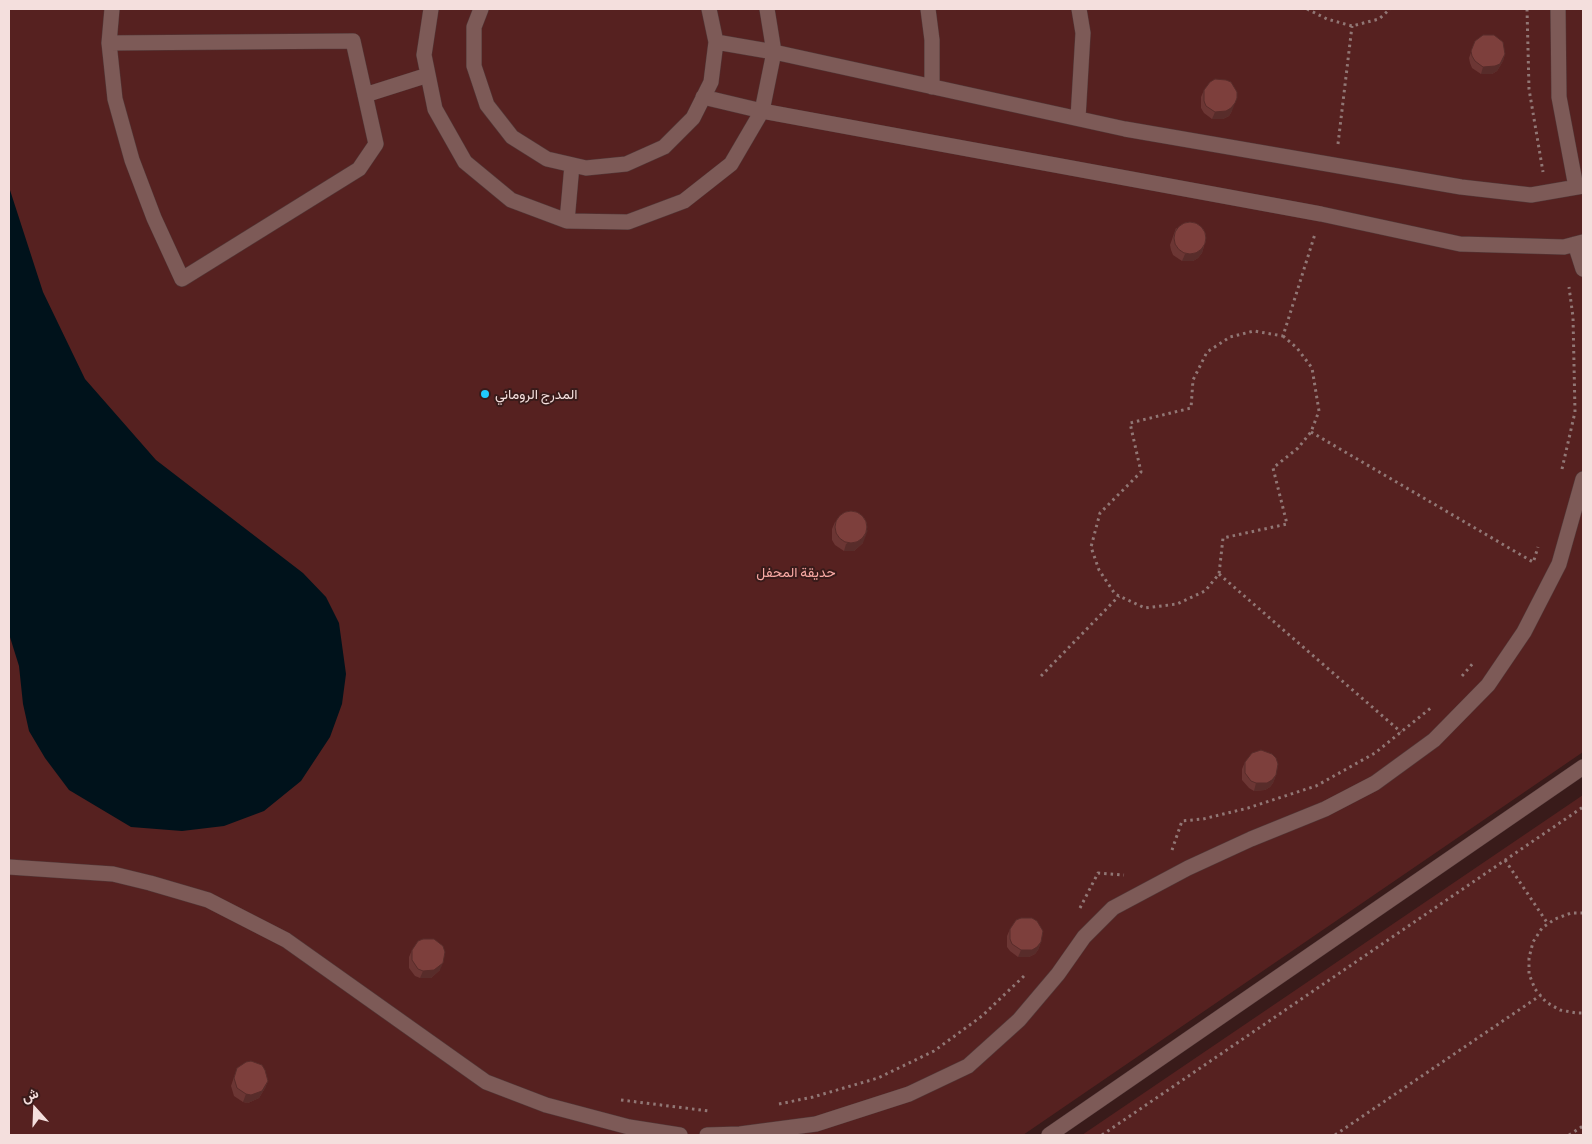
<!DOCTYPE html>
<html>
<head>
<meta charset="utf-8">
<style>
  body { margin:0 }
  #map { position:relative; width:1592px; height:1144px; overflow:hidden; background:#391b1a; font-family:Barlow,Vazirmatn,sans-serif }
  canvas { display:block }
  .frame { position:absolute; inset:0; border:10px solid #f4dfdd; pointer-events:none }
  .north { position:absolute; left:10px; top:1084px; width:50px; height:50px; -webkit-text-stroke:4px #391b1a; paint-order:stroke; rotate:340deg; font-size:14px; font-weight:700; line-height:20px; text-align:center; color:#f4dfdd }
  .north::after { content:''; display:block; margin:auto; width:18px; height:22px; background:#f4dfdd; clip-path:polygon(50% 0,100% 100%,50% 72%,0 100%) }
</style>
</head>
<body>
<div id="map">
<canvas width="1592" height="1144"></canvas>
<div class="frame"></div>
<div class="north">ش</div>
</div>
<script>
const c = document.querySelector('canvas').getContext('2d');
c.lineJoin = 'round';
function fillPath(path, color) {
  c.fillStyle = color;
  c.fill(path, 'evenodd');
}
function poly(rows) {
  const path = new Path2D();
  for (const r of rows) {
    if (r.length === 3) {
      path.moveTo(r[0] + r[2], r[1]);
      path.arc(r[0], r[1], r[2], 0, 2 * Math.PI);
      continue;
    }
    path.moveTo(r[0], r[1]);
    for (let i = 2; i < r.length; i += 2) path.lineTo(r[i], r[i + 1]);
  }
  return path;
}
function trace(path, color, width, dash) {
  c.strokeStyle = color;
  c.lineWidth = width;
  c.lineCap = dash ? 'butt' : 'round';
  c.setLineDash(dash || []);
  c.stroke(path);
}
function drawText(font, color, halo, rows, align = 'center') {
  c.font = font + ' Barlow,Vazirmatn,sans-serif';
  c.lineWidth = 4;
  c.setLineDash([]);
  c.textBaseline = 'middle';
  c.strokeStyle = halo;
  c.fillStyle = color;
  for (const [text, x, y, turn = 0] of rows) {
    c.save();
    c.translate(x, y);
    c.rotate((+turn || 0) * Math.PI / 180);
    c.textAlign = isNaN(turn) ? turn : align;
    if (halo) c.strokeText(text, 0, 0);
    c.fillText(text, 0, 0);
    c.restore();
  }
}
const green = poly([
  [9,9,1583,9,1583,752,1023,1135,9,1135],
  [1583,795,1583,1135,1082,1135]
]);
const water = poly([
  [9,187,43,292,85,379,156,460,303,573,326,597,339,623,346,674,342,704,330,737,301,781,264,811,224,826,182,831,131,827,69,790,45,758,29,731,23,704,19,666,9,634]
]);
const path = poly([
  [1307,9,1327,19,1352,26,1379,19,1390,9],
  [1527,9,1529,89,1543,172],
  [1338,144,1352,26],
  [1283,336,1297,348,1312,368,1319,411,1311,432,1298,448,1273,468,1287,524,1223,538,1219,574,1205,591,1177,604,1145,608,1115,594,1099,570,1091,547,1100,513,1141,472,1130,423,1191,408,1193,380,1207,352,1230,337,1254,331,1283,336,1315,234],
  [1311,432,1533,562],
  [1562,469,1575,412,1573,317,1569,287],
  [1534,560,1538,547],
  [1219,574,1401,732],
  [1041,676,1119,596],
  [1462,676,1474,662],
  [1172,850,1182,821,1203,819,1248,808,1316,786,1375,753,1432,707],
  [1505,860,1548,924],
  [1080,908,1098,873,1124,875],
  [1583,913,1571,913,1555,919,1542,928,1533,942,1529,958,1529,974,1535,989,1546,1002,1560,1010,1576,1013,1583,1013],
  [621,1100,709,1111],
  [779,1104,813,1097,878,1078,934,1051,982,1016,1024,976],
  [1102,1135,1583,807],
  [1335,1135,1541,995],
  [1569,1135,1583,1126]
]);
const street = poly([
  [431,9,424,55,435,109,465,162,511,200,567,221,628,222,684,201,731,164,762,111,774,52,767,9],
  [481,9,474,27,474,66,487,105,512,137,547,159,586,168,626,164,664,147,693,118,711,82,716,42,709,9],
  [928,9,932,40,932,87],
  [1558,9,1559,97,1576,187],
  [716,42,774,52,1125,129,1461,187,1531,195,1583,186],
  [109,43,353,41,376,144,359,169,182,279,154,218,132,160,115,99,109,43,112,9],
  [365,95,428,75],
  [703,97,762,111,1321,214,1460,244,1564,247,1583,242],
  [1078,118,1083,33,1079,9],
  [567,221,572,165],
  [1575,244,1583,269],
  [9,867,113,874,150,883,208,900,286,940,486,1082,546,1105,629,1127,680,1135],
  [707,1135,740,1134,816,1124,909,1094,968,1066,1019,1020,1058,974,1084,937,1113,908,1188,868,1251,839,1325,809,1375,783,1434,740,1488,685,1524,632,1559,564,1583,479],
  [1049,1135,1583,767]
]);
const wall = poly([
  [1475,41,1505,54,1503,61,1497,71,1492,74,1481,74,1472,68,1470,63,1469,58],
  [1204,90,1232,111,1229,116,1223,119,1212,119,1204,113,1201,108,1201,97],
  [1176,228,1204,246,1202,253,1198,258,1193,261,1182,261,1173,255,1171,250,1170,245],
  [835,522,863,543,854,551,844,551,835,545,832,540,832,529],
  [1245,762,1276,775,1273,783,1270,787,1265,790,1254,791,1249,788,1242,780,1242,769],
  [1010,929,1041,942,1038,950,1035,954,1029,957,1018,957,1010,951,1007,947,1007,936],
  [412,950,440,970,431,978,420,978,415,976,409,968,409,957],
  [237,1068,268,1081,265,1088,259,1098,248,1103,243,1102,234,1096,231,1086]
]);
const shadedWall = poly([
  [1505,54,1503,61,1497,71,1492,74,1481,74,1483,67],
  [1237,98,1232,111,1229,116,1223,119,1212,119,1215,112],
  [1204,246,1202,253,1198,258,1193,261,1182,261,1185,254],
  [868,530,863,543,854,551,844,551,846,544],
  [1276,775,1273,783,1270,787,1265,790,1254,791,1256,783],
  [1041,942,1038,950,1035,954,1029,957,1018,957,1021,950],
  [443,963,440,970,431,978,420,978,423,971],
  [268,1081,265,1088,259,1098,248,1103,243,1102,246,1094]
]);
const building = poly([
  [1483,35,1494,35,1503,42,1505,54,1500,64,1495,66,1483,67,1475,61,1472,56,1471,51,1475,41,1483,35],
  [1215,79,1226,80,1231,82,1237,92,1237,98,1235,103,1231,108,1226,111,1215,112,1206,106,1204,101,1204,90,1210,82,1215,79],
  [1190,238,16],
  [851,527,16],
  [1261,750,1272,754,1276,758,1278,764,1276,775,1272,780,1267,783,1256,783,1251,781,1245,773,1245,762,1252,753,1261,750],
  [1021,918,1032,918,1037,921,1043,931,1041,942,1037,947,1032,950,1021,950,1012,944,1010,939,1010,929,1016,920,1021,918],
  [423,939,434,939,443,946,445,952,443,963,434,970,423,971,418,969,412,960,412,950,418,941,423,939],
  [251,1061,262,1065,265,1070,268,1081,262,1091,251,1095,246,1094,237,1088,234,1078,237,1068,246,1062,251,1061]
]);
const markers = [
  [485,394,5,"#20c9fd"]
];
const poiNames = [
  ["المدرج الروماني",495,394]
];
const parkNames = [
  ["حديقة المحفل",796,572]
];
fillPath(green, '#562120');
fillPath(water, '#00121b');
trace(street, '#523939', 16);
trace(path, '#917775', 3, [2.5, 4]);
trace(street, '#7d5a57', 15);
fillPath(wall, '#6c3634');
fillPath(shadedWall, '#582c2a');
fillPath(building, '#7d3f3c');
trace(building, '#582c2a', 1);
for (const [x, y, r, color] of markers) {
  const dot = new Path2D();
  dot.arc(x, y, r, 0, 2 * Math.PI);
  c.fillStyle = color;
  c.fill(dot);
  trace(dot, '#391b1a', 2);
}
drawText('14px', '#f4dfdd', '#391b1a', poiNames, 'left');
drawText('14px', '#f8a9a4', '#391b1a', parkNames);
</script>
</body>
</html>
